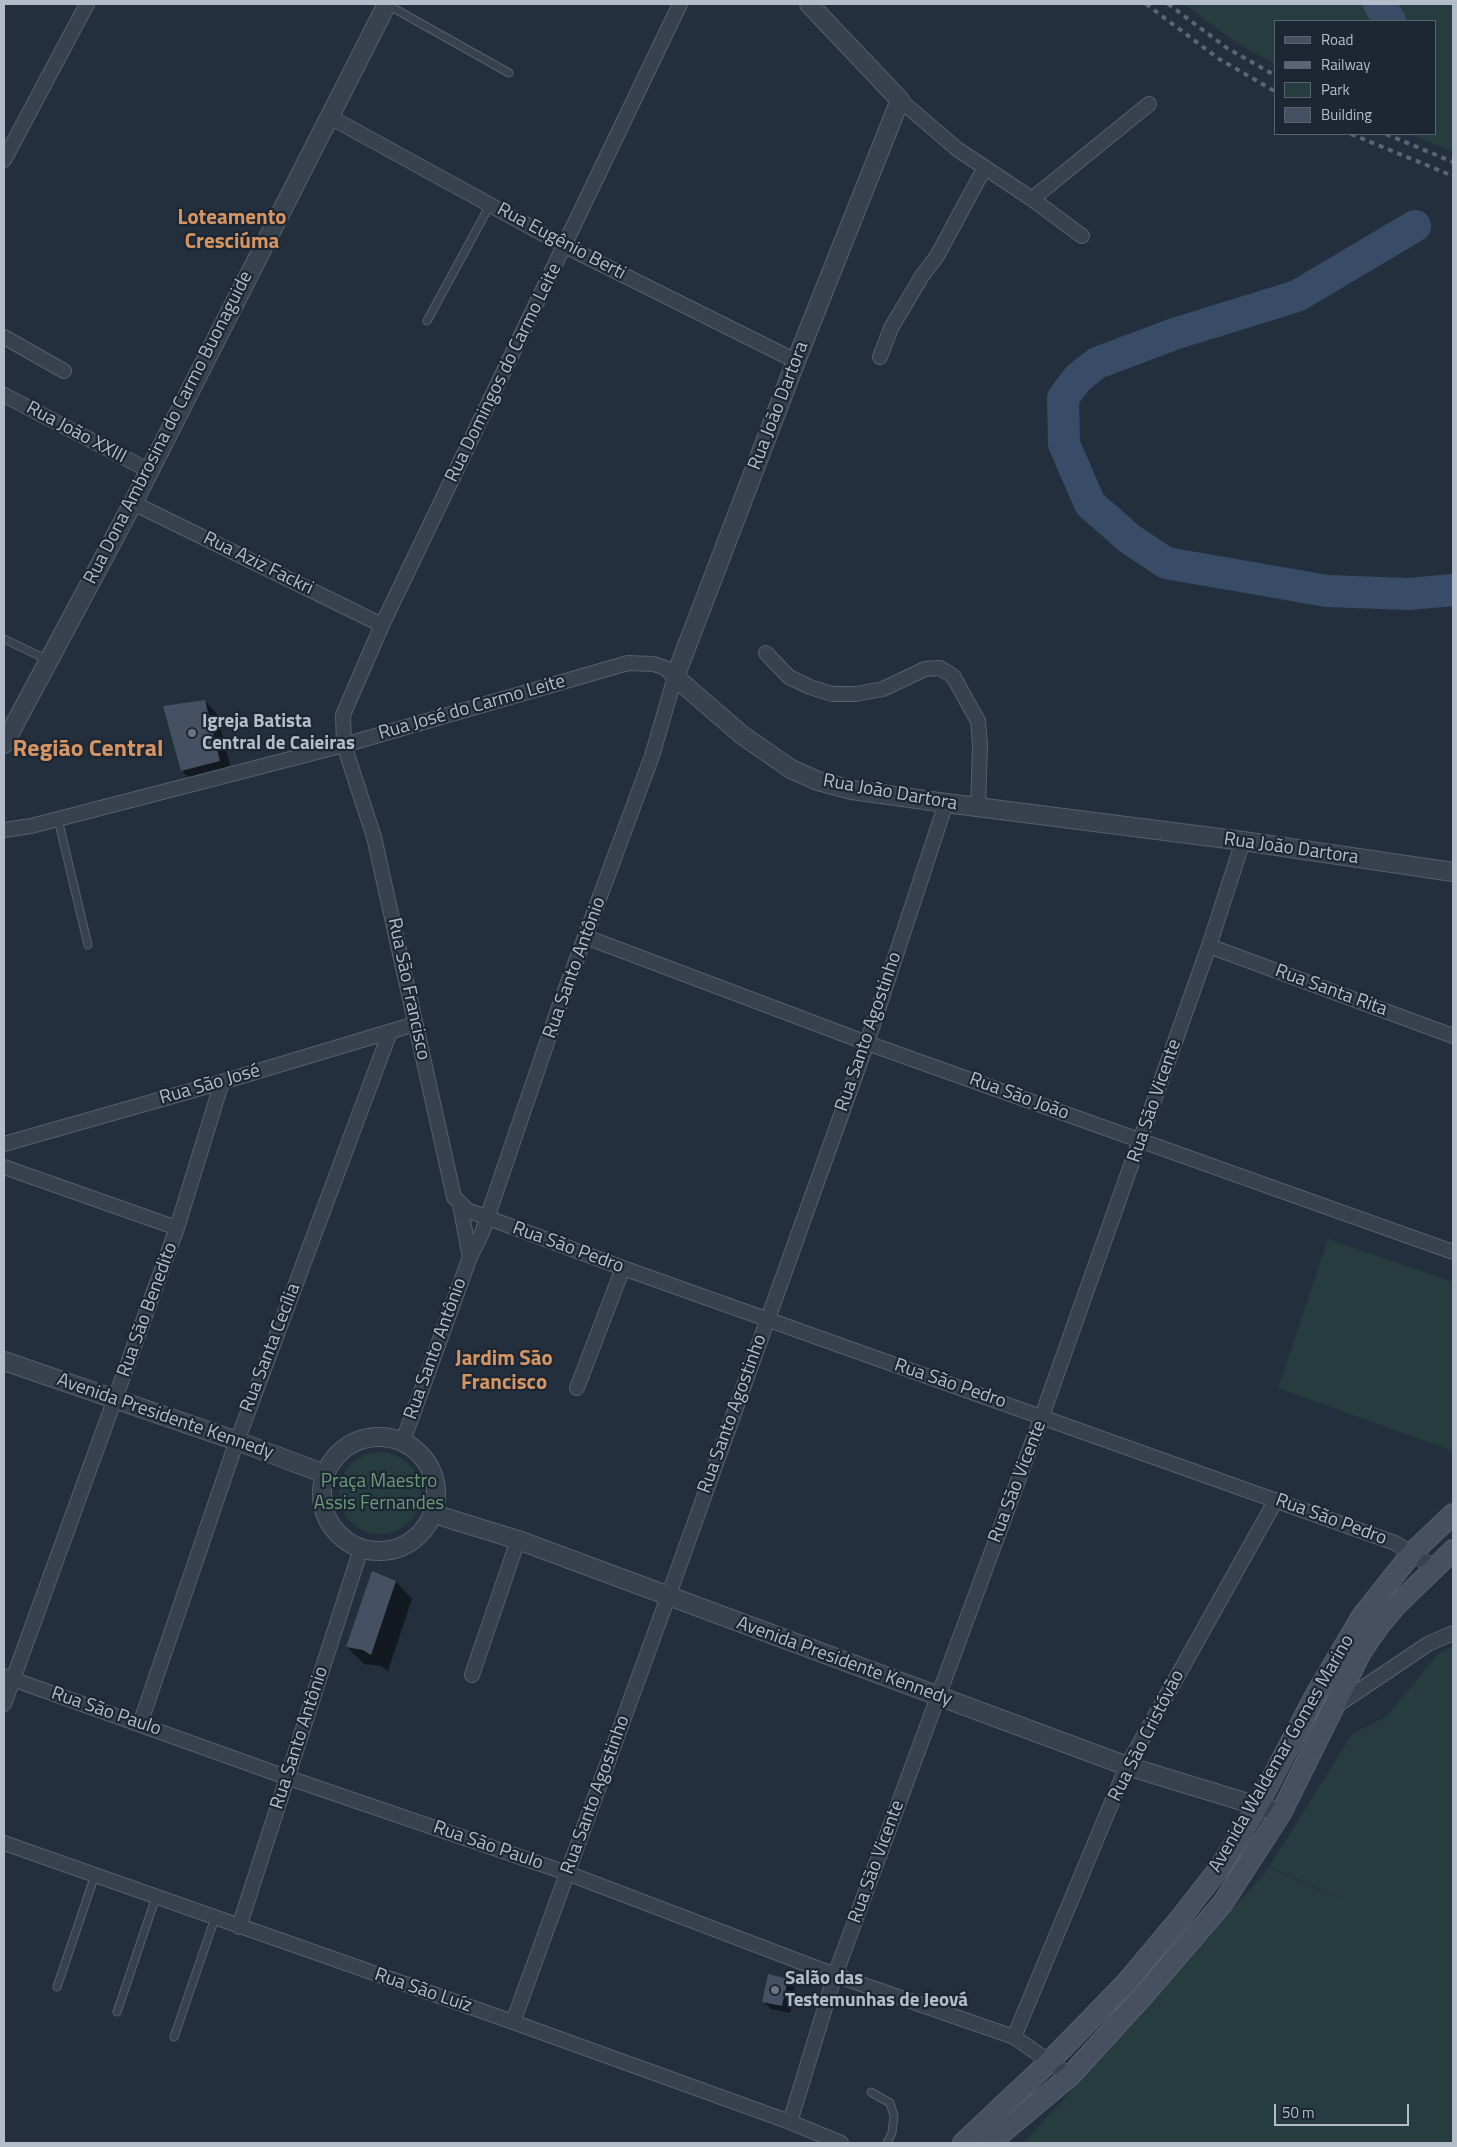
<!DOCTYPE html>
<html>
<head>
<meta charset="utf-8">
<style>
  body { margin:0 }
  #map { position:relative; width:1457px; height:2147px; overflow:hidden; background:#242f3e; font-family:"Titillium Web",sans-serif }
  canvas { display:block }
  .frame { position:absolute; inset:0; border:5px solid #b4bcc9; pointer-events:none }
  .legend { position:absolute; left:1274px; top:20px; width:162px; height:115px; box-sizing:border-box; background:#1d2633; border:1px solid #59626f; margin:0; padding:6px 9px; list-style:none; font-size:15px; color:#b4bcc9 }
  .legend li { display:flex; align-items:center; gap:10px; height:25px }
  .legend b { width:25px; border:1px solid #59626f }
  .scale { position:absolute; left:1274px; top:2104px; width:135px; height:22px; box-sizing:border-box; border:2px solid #b4bcc9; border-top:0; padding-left:6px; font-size:15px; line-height:18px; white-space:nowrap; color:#b4bcc9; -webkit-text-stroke:4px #1d2633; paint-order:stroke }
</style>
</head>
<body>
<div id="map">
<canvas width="1457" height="2147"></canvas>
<div class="frame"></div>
<ul class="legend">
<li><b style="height:6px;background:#465061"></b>Road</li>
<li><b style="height:6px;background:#5a6575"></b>Railway</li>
<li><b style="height:14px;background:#263c3f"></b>Park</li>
<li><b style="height:14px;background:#455162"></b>Building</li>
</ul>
<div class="scale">50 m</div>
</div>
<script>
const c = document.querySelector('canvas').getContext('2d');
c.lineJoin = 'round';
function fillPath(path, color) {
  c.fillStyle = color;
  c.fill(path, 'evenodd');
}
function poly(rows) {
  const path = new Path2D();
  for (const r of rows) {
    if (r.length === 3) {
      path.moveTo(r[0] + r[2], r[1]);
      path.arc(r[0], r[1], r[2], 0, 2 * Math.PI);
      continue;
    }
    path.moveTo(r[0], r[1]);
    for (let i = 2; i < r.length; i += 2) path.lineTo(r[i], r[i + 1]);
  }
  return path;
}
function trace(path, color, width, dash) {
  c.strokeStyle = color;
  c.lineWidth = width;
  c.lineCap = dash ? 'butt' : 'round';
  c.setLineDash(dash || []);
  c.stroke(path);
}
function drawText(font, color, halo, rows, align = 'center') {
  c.font = font + ' "Titillium Web",sans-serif';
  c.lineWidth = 4.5;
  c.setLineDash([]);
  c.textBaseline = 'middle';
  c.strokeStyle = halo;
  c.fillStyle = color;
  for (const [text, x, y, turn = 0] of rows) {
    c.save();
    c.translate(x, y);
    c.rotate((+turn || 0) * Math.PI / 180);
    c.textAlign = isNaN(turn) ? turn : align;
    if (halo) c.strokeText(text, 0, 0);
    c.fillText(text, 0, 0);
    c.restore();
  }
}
const green = poly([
  [1184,4,1453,4,1453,152,1409,134,1436,134,1436,21,1276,21,1276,65,1232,40],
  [1328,1239,1453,1282,1453,1451,1278,1388],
  [380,1493,41],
  [1453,1646,1453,2143,1024,2143,1269,1868,1361,1907,1269,1867,1352,1734,1386,1717,1438,1654]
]);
const shadow = poly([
  [205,701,217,714,232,773,195,783,182,771,164,707],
  [396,1582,412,1599,388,1671,381,1666,364,1664,347,1647],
  [787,1980,795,1988,790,2013,771,2009,763,2001]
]);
const river = poly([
  [1379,4,1390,21],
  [1415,226,1297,296,1174,334,1097,363,1078,378,1063,398,1064,444,1090,504,1130,539,1166,563,1327,591,1409,594,1453,590]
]);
const building = poly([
  [205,700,220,761,181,771,163,706],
  [372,1571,396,1581,371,1655,363,1650,346,1647],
  [768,1974,788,1979,782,2006,762,2002]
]);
const service = poly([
  [388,5,509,73],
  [427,321,490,205],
  [4,639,48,660],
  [58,819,88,945],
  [57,1987,95,1875],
  [117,2012,156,1897],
  [174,2037,215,1918],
  [871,2092,890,2103,894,2116,892,2133,887,2143]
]);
const minor = poly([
  [680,4,382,625,343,715,344,745,374,837,454,1197,467,1210,623,1268,1395,1543,1435,1568],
  [900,100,957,149,1032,199,1082,236],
  [330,117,565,246,796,361],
  [4,160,87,4],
  [1032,199,1149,104],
  [4,337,64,371],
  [880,357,891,328,922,276,937,256,984,169],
  [4,395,148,470],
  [133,503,382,625],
  [766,653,789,677,810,687,832,694,856,694,883,689,925,669,940,668,953,676,978,721,980,745,978,807],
  [4,830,31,826,344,745,628,663,654,664,665,668,675,677,652,756,559,1007,482,1233,470,1257,403,1441],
  [586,937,867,1043,1453,1252],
  [1209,946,1453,1036],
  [4,1144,222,1082,415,1024],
  [4,1167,177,1228],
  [460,1205,470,1257],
  [577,1388,623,1268],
  [472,1675,518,1540],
  [4,1676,286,1777,567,1873,835,1975,1014,2037,1070,2076],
  [4,1704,177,1228,222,1082],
  [1336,1706,1428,1644,1453,1633],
  [140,1724,233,1452,390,1032],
  [4,1843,513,2022,790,2122,841,2143],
  [239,1927,361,1549],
  [513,2022,668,1597,867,1043,946,803],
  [1014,2037,1127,1766,1276,1500],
  [790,2122,835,1975,1042,1416,1209,946,1243,841]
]);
const tertiary = poly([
  [809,4,900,100,796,361,675,677,742,735,791,769,818,781,852,790,946,803,1243,841,1453,872],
  [4,744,133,503,387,4],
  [4,1361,237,1441,325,1474],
  [379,1494,57],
  [434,1514,518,1540,1127,1766,1281,1813]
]);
const secondary = poly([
  [963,2143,1049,2062,1125,1984,1182,1916,1221,1866,1257,1807,1316,1694,1362,1616,1412,1553,1453,1514],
  [990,2143,1070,2076,1143,1996,1223,1903,1281,1813,1361,1652,1379,1626,1395,1607,1453,1550]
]);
const rail = poly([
  [1146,4,1219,59,1276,92],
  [1168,4,1227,48,1276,76],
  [1351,134,1453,176],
  [1386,134,1453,162]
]);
const markers = [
  [192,733,5,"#6b7280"],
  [775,1990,5,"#6b7280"]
];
const streetNames = [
  ["Rua Eugênio Berti",561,242,28],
  ["Rua Domingos do Carmo Leite",504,373,-64],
  ["Rua João Dartora",779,406,-69],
  ["Rua Dona Ambrosina do Carmo Buonaguide",169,428,-63],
  ["Rua João XXIII",76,433,28],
  ["Rua Aziz Fackri",258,564,26],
  ["Rua José do Carmo Leite",472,708,-16],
  ["Rua João Dartora",890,793,10],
  ["Rua João Dartora",1291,849,8],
  ["Rua Santo Antônio",575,968,-70],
  ["Rua São Francisco",408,989,78],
  ["Rua Santa Rita",1331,991,20],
  ["Rua Santo Agostinho",869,1032,-71],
  ["Rua São José",210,1085,-16],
  ["Rua São João",1019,1097,20],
  ["Rua São Vicente",1155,1101,-71],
  ["Rua São Pedro",568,1248,20],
  ["Rua São Benedito",148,1310,-70],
  ["Rua Santa Cecília",271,1348,-69],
  ["Rua Santo Antônio",436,1349,-70],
  ["Rua São Pedro",950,1384,19],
  ["Rua Santo Agostinho",733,1414,-70],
  ["Avenida Presidente Kennedy",165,1417,19],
  ["Rua São Vicente",1018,1482,-69],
  ["Rua São Pedro",1331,1520,20],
  ["Avenida Presidente Kennedy",844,1662,20],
  ["Rua São Paulo",106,1712,19],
  ["Rua São Cristóvão",1147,1736,-63],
  ["Rua Santo Antônio",300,1738,-72],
  ["Avenida Waldemar Gomes Marino",1282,1754,-60],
  ["Rua Santo Agostinho",596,1795,-70],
  ["Rua São Paulo",488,1846,19],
  ["Rua São Vicente",877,1862,-70],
  ["Rua São Luíz",423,1991,19]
];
const poiNames = [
  ["Igreja Batista",202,722],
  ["Central de Caieiras",202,744],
  ["Salão das",785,1979],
  ["Testemunhas de Jeová",785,2001]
];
const parkNames = [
  ["Praça Maestro",379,1482],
  ["Assis Fernandes",379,1504]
];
const quarterNames = [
  ["Loteamento",232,219],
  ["Cresciúma",232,243],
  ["Jardim São",504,1360],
  ["Francisco",504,1384]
];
const districtNames = [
  ["Região Central",88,750]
];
fillPath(green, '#263c3f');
fillPath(shadow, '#0007');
trace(river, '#394c67', 32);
fillPath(building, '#455162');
trace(service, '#565f6c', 9);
trace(minor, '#565f6c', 16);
trace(tertiary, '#565f6c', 20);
trace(secondary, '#565f6c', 22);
trace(service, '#38414e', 7);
trace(minor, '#38414e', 14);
trace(tertiary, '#38414e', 18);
trace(secondary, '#465061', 20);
trace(rail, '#5a6575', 4, [5, 5]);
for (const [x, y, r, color] of markers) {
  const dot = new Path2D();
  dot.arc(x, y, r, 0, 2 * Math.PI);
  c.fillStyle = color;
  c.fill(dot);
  trace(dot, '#1d2633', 2);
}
drawText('19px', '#b4bcc9', '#1d2633', streetNames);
drawText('bold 19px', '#b4bcc9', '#1d2633', poiNames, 'left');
drawText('19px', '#6b9a76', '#1d2633', parkNames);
drawText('bold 21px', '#d59563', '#1d2633', quarterNames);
drawText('bold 24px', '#d59563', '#1d2633', districtNames);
</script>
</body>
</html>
